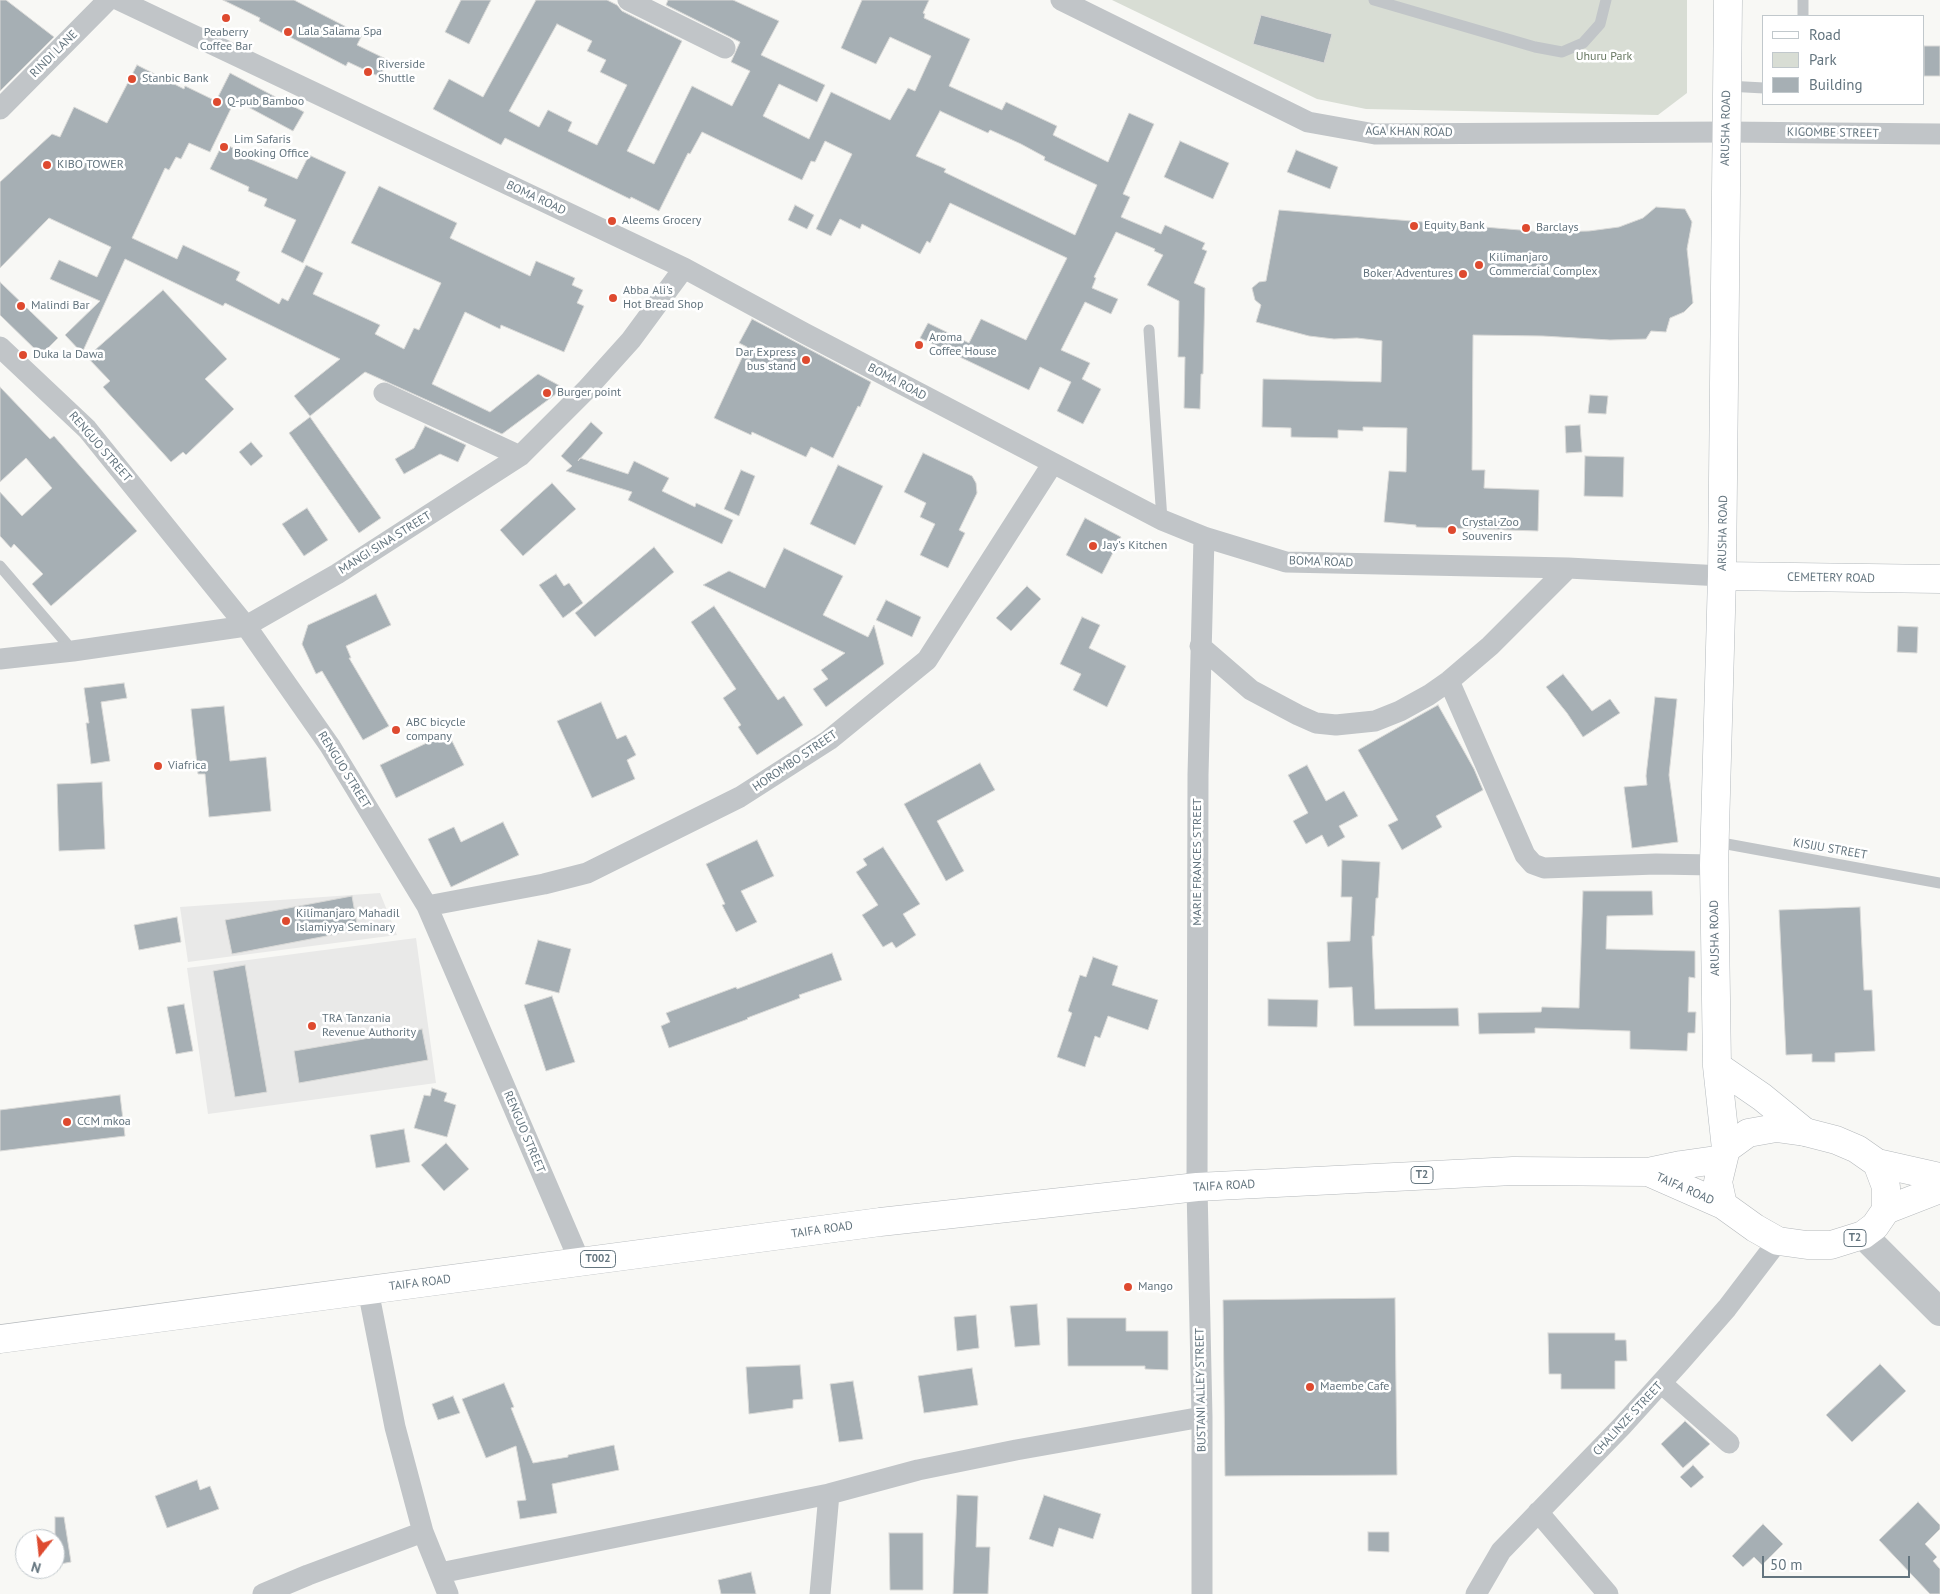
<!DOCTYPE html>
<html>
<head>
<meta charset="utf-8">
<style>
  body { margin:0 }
  #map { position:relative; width:1940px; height:1594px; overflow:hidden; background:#f8f8f5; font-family:"PT Sans",sans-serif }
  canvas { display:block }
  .legend { position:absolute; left:1762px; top:15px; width:162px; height:90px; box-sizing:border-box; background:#fff; border:1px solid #c1c8cc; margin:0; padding:6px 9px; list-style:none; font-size:15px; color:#64757f }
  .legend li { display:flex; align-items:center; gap:10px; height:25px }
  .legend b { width:25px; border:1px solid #c1c8cc }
  .north { position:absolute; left:15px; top:1529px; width:50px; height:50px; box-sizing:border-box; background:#fff; border:1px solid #c1c8cc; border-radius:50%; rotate:196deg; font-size:14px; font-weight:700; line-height:20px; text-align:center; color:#64757f }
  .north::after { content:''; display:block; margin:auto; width:18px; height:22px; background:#de4a2f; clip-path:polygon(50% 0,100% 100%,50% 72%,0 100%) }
  .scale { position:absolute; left:1762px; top:1556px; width:148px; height:22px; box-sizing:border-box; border:2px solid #64757f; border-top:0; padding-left:6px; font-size:15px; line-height:18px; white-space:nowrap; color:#64757f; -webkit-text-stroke:4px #fff; paint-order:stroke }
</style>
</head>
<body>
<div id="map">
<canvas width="1940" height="1594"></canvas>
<ul class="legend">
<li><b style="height:6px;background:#fff"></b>Road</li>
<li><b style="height:14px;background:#d8ddd4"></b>Park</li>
<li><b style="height:14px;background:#a6afb4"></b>Building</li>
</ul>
<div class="north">N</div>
<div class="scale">50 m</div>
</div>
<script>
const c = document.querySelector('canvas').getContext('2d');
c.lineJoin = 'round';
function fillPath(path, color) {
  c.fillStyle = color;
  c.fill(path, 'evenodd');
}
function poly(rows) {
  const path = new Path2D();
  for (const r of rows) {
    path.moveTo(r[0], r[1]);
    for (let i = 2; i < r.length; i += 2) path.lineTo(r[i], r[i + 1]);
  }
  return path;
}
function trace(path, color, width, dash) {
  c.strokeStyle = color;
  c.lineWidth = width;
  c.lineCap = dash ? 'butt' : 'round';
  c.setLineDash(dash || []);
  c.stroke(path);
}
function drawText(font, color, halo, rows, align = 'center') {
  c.font = font + ' "PT Sans",sans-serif';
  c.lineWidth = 5;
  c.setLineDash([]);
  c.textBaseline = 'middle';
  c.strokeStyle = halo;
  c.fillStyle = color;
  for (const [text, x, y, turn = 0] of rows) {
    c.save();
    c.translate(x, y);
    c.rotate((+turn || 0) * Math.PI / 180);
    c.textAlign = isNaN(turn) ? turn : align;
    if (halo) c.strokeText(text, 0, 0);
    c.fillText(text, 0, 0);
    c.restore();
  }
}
const built = poly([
  [380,893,397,935,188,962,180,907],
  [416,938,436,1083,208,1114,187,968]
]);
const green = poly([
  [1112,0,1687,0,1687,93,1658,115,1366,109,1317,99]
]);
const building = poly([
  [0,0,6,0,54,37,0,91,0,0],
  [223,0,294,0,362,35,357,45,388,60,380,77,348,62,346,66,259,21,260,18,223,0],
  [461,0,491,0,469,44,445,32,461,0],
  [536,0,607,0,617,5,622,11,682,41,627,151,654,164,692,86,732,106,750,71,731,62,740,42,666,5,668,0,733,0,779,21,761,55,825,85,817,102,779,84,763,116,809,139,831,92,890,120,908,88,915,91,931,56,890,37,876,64,841,48,862,0,929,0,923,13,925,14,924,18,970,39,949,86,1002,110,1006,102,1057,126,1053,135,1108,162,1129,113,1154,124,1123,194,1130,197,1121,217,1161,234,1165,225,1205,243,1202,249,1207,251,1194,283,1205,288,1203,374,1201,374,1200,409,1184,408,1185,357,1178,357,1179,301,1147,285,1163,255,1154,251,1155,249,1116,232,1094,277,1096,278,1092,288,1118,299,1111,314,1085,302,1061,350,1090,363,1082,379,1101,389,1083,424,1057,411,1071,382,1040,367,1029,390,920,338,928,323,969,343,981,319,1026,340,1067,258,950,203,930,243,927,241,920,254,862,224,860,229,840,219,831,236,816,229,852,154,825,141,815,162,811,161,802,180,702,132,690,154,688,153,659,211,631,197,630,199,505,138,501,145,433,109,449,79,483,97,536,0],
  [557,24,592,41,587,51,606,60,600,72,627,85,597,145,568,131,572,122,548,110,539,127,509,111,557,24],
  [940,111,988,133,990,130,1021,144,1045,157,1044,160,1097,185,1075,235,944,172,946,169,916,156,940,111],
  [1261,15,1332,34,1324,63,1253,44,1261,15],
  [1924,46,1940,46,1940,76,1924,76,1924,46],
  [137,65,184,89,185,86,216,101,230,73,304,112,293,131,235,100,210,152,189,143,181,159,176,157,169,170,165,168,132,238,177,259,183,245,240,272,236,280,279,304,282,298,288,301,306,265,323,273,313,294,380,325,375,334,404,349,414,328,419,330,441,283,351,243,379,186,457,223,450,238,530,276,536,261,575,278,572,285,583,290,577,303,584,306,564,352,501,325,500,329,465,312,432,384,490,412,538,374,564,388,502,434,365,372,310,416,294,396,340,359,225,303,223,306,125,259,82,353,65,335,100,301,50,279,59,260,97,277,111,247,49,218,0,268,0,182,52,134,60,137,74,107,107,123,137,65],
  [1180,141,1229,163,1213,199,1164,177,1180,141],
  [223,143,249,156,248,158,297,179,309,155,346,172,303,263,281,252,296,220,264,206,267,199,248,191,249,187,210,169,223,143],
  [1296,150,1338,167,1330,189,1287,172,1296,150],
  [795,205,814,215,807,229,788,220,795,205],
  [1656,207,1685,209,1692,222,1687,249,1693,303,1684,312,1670,318,1666,332,1651,331,1646,339,1610,340,1543,336,1473,335,1472,470,1485,470,1484,488,1539,490,1538,531,1416,527,1416,525,1384,522,1389,471,1406,472,1407,428,1363,427,1363,431,1338,430,1338,438,1291,437,1291,428,1262,427,1263,379,1381,382,1382,341,1357,338,1334,339,1309,336,1256,322,1261,305,1255,300,1252,288,1259,282,1266,281,1279,210,1544,232,1589,231,1619,227,1643,218,1656,207],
  [0,282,58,338,41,355,0,315,0,282],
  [163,290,227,359,205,379,234,409,186,455,183,452,171,462,103,387,110,381,87,357,163,290],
  [752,319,871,382,860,407,858,406,833,458,811,447,806,457,752,432,751,435,714,418,747,347,739,343,752,319],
  [0,387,50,439,54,436,137,531,51,606,32,584,43,574,14,544,11,548,0,536,0,492,22,516,52,488,26,458,0,482,0,387],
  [1590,395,1608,396,1606,414,1588,413,1590,395],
  [310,417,381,518,359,533,289,433,310,417],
  [591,422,603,433,578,461,580,458,628,474,634,461,669,478,662,491,695,507,696,503,733,520,722,544,628,500,632,492,566,471,572,466,561,456,591,422],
  [1580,425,1582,452,1566,453,1565,426,1580,425],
  [425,426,466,445,458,462,440,454,404,474,395,459,414,448,425,426],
  [251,442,263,456,251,466,239,452,251,442],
  [923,453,972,476,976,483,977,493,959,530,965,533,948,568,920,555,935,524,920,517,926,503,904,492,923,453],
  [1585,456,1624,457,1623,497,1584,496,1585,456],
  [838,465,883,486,855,545,810,524,838,465],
  [741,470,755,476,739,516,724,509,741,470],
  [552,483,576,509,523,556,500,530,552,483],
  [307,508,328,540,304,556,282,524,307,508],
  [1085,518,1121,537,1102,574,1066,555,1085,518],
  [654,547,674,572,595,637,575,613,654,547],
  [784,548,843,576,823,615,868,637,874,625,884,664,826,707,813,689,828,679,821,670,845,653,703,585,729,571,765,588,784,548],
  [556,574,564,586,569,583,583,603,563,618,539,585,556,574],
  [1027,586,1041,599,1011,631,996,618,1027,586],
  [376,594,391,625,346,646,351,658,349,658,389,726,363,740,322,671,316,674,302,644,308,625,376,594],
  [886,600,921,617,912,637,876,620,886,600],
  [714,606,778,700,784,696,803,725,757,755,738,727,741,725,723,698,736,689,691,622,714,606],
  [1082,617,1100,625,1089,648,1126,666,1107,707,1073,690,1081,674,1060,664,1082,617],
  [1898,626,1918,627,1917,653,1897,652,1898,626],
  [1563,674,1592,711,1610,699,1620,713,1583,737,1567,713,1546,687,1563,674],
  [124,683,127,698,101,702,110,761,91,764,86,723,89,723,84,688,124,683],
  [1655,697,1677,699,1669,775,1678,842,1632,848,1624,787,1647,785,1646,776,1655,697],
  [601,702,617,739,626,735,636,755,627,760,635,779,592,798,557,721,601,702],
  [1438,705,1474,769,1483,790,1436,816,1442,827,1402,850,1388,825,1398,820,1358,750,1438,705],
  [224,706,230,761,266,757,271,811,209,817,205,774,198,774,191,709,224,706],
  [448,733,464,765,396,798,380,765,448,733],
  [980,763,995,790,937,821,964,871,946,881,904,804,980,763],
  [1307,765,1326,801,1344,791,1358,816,1339,826,1345,837,1328,847,1322,835,1306,844,1293,821,1308,813,1288,775,1307,765],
  [102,782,105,849,59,851,57,784,102,782],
  [503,822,519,855,451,887,428,839,454,827,461,842,503,822],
  [757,840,774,876,741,891,757,922,736,932,722,905,725,904,706,864,757,840],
  [883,847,920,904,903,914,916,935,896,948,892,942,883,947,862,915,878,905,856,872,867,865,863,859,883,847],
  [1342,860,1380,862,1378,898,1376,898,1374,936,1372,936,1375,1009,1458,1008,1459,1026,1354,1026,1352,987,1329,988,1327,942,1350,941,1352,897,1341,897,1342,860],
  [1583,891,1652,891,1653,915,1607,916,1606,949,1695,951,1695,978,1689,977,1688,1012,1696,1012,1695,1033,1688,1033,1687,1051,1630,1049,1630,1031,1535,1028,1535,1033,1479,1034,1478,1013,1541,1012,1542,1007,1579,1008,1583,891],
  [352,896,358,930,232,954,225,920,352,896],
  [1860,907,1864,990,1872,990,1875,1051,1835,1053,1835,1062,1812,1062,1812,1054,1786,1055,1779,910,1860,907],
  [177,917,181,942,139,950,134,925,177,917],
  [538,940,571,949,559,993,525,984,538,940],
  [832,953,842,980,799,995,800,998,747,1018,748,1019,669,1048,661,1026,670,1022,666,1013,736,987,737,989,832,953],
  [1093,957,1118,966,1112,985,1158,1000,1148,1030,1108,1016,1100,1038,1095,1036,1085,1067,1057,1057,1072,1013,1068,1011,1080,975,1086,977,1093,957],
  [245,965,267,1092,235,1097,213,971,245,965],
  [552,996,575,1062,546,1071,524,1005,552,996],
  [1268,999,1318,1000,1317,1027,1268,1026,1268,999],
  [184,1004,193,1051,176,1054,167,1007,184,1004],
  [422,1029,428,1060,299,1083,294,1051,422,1029],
  [432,1088,447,1093,444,1101,456,1105,447,1137,414,1128,424,1095,430,1096,432,1088],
  [120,1095,125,1136,0,1151,0,1110,120,1095],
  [404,1129,410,1162,376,1168,370,1135,404,1129],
  [446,1143,469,1169,444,1191,421,1165,446,1143],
  [1395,1298,1397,1475,1225,1476,1223,1300,1395,1298],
  [1037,1304,1040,1345,1015,1347,1010,1306,1037,1304],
  [976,1315,979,1348,957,1351,954,1317,976,1315],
  [1067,1318,1126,1318,1126,1331,1168,1331,1168,1370,1145,1369,1145,1366,1068,1366,1067,1318],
  [1548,1333,1615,1333,1615,1340,1626,1340,1627,1361,1615,1361,1615,1389,1561,1389,1561,1374,1549,1374,1548,1333],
  [1880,1364,1906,1391,1852,1442,1826,1415,1880,1364],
  [800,1365,803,1399,793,1400,793,1408,749,1414,746,1367,800,1365],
  [972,1368,978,1405,924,1413,918,1376,972,1368],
  [853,1381,863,1439,839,1442,830,1384,853,1381],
  [504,1383,514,1407,511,1408,533,1463,568,1457,568,1455,614,1445,619,1470,552,1484,557,1513,520,1519,517,1501,526,1500,516,1446,486,1458,462,1399,504,1383],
  [453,1396,460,1413,438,1420,432,1404,453,1396],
  [1685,1421,1710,1444,1683,1468,1661,1444,1685,1421],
  [1693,1465,1704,1477,1691,1488,1680,1477,1693,1465],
  [197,1480,200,1490,210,1486,219,1509,167,1528,155,1496,197,1480],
  [957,1495,978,1496,976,1547,990,1547,988,1594,953,1594,957,1495],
  [1044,1495,1101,1514,1093,1539,1059,1528,1053,1547,1029,1539,1044,1495],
  [1918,1502,1940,1525,1940,1529,1925,1544,1937,1557,1933,1561,1940,1569,1940,1594,1930,1594,1879,1540,1918,1502],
  [55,1517,64,1517,71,1562,55,1565,55,1517],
  [1763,1524,1783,1544,1762,1565,1754,1557,1743,1567,1732,1556,1763,1524],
  [1368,1532,1389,1532,1389,1552,1368,1551,1368,1532],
  [889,1533,923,1533,923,1590,890,1590,889,1533],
  [751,1572,756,1594,721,1594,718,1580,751,1572]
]);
const service = poly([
  [1374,0,1535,47,1562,52,1583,43,1600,24,1606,0],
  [1803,0,1803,16],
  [1727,86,1764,88],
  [1149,330,1162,520],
  [0,566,73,651],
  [1716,842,1940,883]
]);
const minor = poly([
  [119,0,684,268,804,333,1162,520,1204,537,1286,562,1568,568,1722,576],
  [628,0,725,48],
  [1061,0,1308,122,1375,134,1726,132,1940,134],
  [0,109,108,0],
  [0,347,87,429,246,626,330,746,427,906,580,1262],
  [384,393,520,456],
  [1200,646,1251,690,1298,715,1316,723,1336,725,1375,721,1400,711,1429,695,1449,681,1490,646,1568,568],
  [0,659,73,651,246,626,337,574,520,456,586,390,631,340,684,268],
  [1449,681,1525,855,1533,864,1544,868,1656,864,1714,865],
  [427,906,544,884,587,873,740,797,829,740,927,660,1053,463],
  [368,1290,395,1427,423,1532,448,1594],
  [1661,1383,1729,1443],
  [1538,1512,1608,1594],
  [440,1573,829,1494,918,1470,1016,1450,1202,1417],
  [263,1594,308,1575,423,1532],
  [820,1594,829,1494],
  [1202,1594,1202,1417,1197,1187,1198,775,1204,537],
  [1476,1594,1501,1551,1622,1426,1680,1362,1727,1308,1778,1241]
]);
const tertiary = poly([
  [1863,1235,1940,1312]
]);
const secondary = poly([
  [1722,576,1940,579],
  [1717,1066,1762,1097,1805,1132],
  [1726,1149,1717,1066,1714,865,1722,576,1728,0]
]);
const trunk = poly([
  [1776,1128,1805,1132,1836,1140,1857,1149,1877,1163,1886,1187,1886,1210,1875,1226,1863,1235,1831,1245,1807,1245,1778,1241,1755,1228,1723,1205,1718,1182,1726,1149,1748,1133,1776,1128],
  [1877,1163,1940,1177],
  [1648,1172,1723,1205],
  [1886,1210,1940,1189],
  [0,1339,880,1222,1197,1187,1513,1171,1648,1172,1681,1165,1723,1159]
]);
const markers = [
  [226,18,5,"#de4a2f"],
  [288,32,5,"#de4a2f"],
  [368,72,5,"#de4a2f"],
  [132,79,5,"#de4a2f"],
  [217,102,5,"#de4a2f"],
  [224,147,5,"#de4a2f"],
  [47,165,5,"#de4a2f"],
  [612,221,5,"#de4a2f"],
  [1414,226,5,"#de4a2f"],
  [1526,228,5,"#de4a2f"],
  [1479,265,5,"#de4a2f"],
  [1463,274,5,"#de4a2f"],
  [613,298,5,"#de4a2f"],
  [21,306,5,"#de4a2f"],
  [919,345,5,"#de4a2f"],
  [23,355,5,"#de4a2f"],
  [806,360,5,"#de4a2f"],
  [547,393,5,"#de4a2f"],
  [1452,530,5,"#de4a2f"],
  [1093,546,5,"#de4a2f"],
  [396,730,5,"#de4a2f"],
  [158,766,5,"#de4a2f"],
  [286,921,5,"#de4a2f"],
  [312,1026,5,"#de4a2f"],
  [67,1122,5,"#de4a2f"],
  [1128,1287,5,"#de4a2f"],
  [1310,1387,5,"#de4a2f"]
];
const shields = [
  [1422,1175,22],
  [1855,1238,22],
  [598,1259,35]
];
const shieldNames = [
  ["T2",1422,1175],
  ["T2",1855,1238],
  ["T002",598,1259]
];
const poiNames = [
  ["Lala Salama Spa",298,32],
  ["Peaberry",226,33,"center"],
  ["Coffee Bar",226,47,"center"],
  ["Riverside",378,65],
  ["Shuttle",378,79],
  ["Stanbic Bank",142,79],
  ["Q-pub Bamboo",227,102],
  ["Lim Safaris",234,140],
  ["Booking Office",234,154],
  ["KIBO TOWER",57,165],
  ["Aleems Grocery",622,221],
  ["Equity Bank",1424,226],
  ["Barclays",1536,228],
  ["Kilimanjaro",1489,258],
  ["Commercial Complex",1489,272],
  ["Boker Adventures",1453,274,"right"],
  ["Abba Ali's",623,291],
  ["Hot Bread Shop",623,305],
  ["Malindi Bar",31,306],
  ["Aroma",929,338],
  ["Coffee House",929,352],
  ["Dar Express",796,353,"right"],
  ["bus stand",796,367,"right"],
  ["Duka la Dawa",33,355],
  ["Burger point",557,393],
  ["Crystal Zoo",1462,523],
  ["Souvenirs",1462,537],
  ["Jay's Kitchen",1103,546],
  ["ABC bicycle",406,723],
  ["company",406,737],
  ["Viafrica",168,766],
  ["Kilimanjaro Mahadil",296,914],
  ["Islamiyya Seminary",296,928],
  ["TRA Tanzania",322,1019],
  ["Revenue Authority",322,1033],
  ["CCM mkoa",77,1122],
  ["Mango",1138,1287],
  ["Maembe Cafe",1320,1387]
];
const streetNames = [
  ["RINDI LANE",54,54,-45],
  ["ARUSHA ROAD",1726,128,-89],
  ["AGA KHAN ROAD",1409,132,1],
  ["KIGOMBE STREET",1833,133,1],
  ["BOMA ROAD",536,198,25],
  ["BOMA ROAD",897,382,28],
  ["RENGUO STREET",100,447,49],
  ["ARUSHA ROAD",1723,533,-89],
  ["MANGI SINA STREET",385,543,-32],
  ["BOMA ROAD",1321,562,2],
  ["CEMETERY ROAD",1831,578,1],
  ["HOROMBO STREET",795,761,-34],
  ["RENGUO STREET",344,770,58],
  ["KISIJU STREET",1830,849,10],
  ["MARIE FRANCES STREET",1198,862,-90],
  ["ARUSHA ROAD",1715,938,-91],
  ["RENGUO STREET",524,1132,67],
  ["TAIFA ROAD",1224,1186,-3],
  ["TAIFA ROAD",1685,1189,24],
  ["TAIFA ROAD",822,1230,-8],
  ["TAIFA ROAD",420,1283,-7],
  ["BUSTANI ALLEY STREET",1201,1390,-91],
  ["CHALINZE STREET",1628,1419,-47]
];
const parkNames = [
  ["Uhuru Park",1604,57]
];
fillPath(built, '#e9e9e8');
fillPath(green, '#d8ddd4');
fillPath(building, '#a6afb4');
trace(building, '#d9d9d7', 1);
trace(secondary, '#b3b9bd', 29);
trace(trunk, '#b4b8bb', 29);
trace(service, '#c1c5c8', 11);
trace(minor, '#c1c5c8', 21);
trace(tertiary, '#c1c5c8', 28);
trace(secondary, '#fff', 28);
trace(trunk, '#fff', 28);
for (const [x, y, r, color] of markers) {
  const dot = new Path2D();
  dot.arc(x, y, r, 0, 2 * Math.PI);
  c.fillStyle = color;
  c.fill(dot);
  trace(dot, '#fff', 2);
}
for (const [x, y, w] of shields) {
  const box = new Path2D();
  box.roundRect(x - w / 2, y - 8.5, w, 17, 4);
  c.fillStyle = '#fff';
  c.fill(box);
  trace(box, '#64757f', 1);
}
drawText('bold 11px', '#64757f', null, shieldNames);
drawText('12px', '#64757f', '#fff', poiNames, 'left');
drawText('12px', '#64757f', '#fff', streetNames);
drawText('12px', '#687862', '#fff', parkNames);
</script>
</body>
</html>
